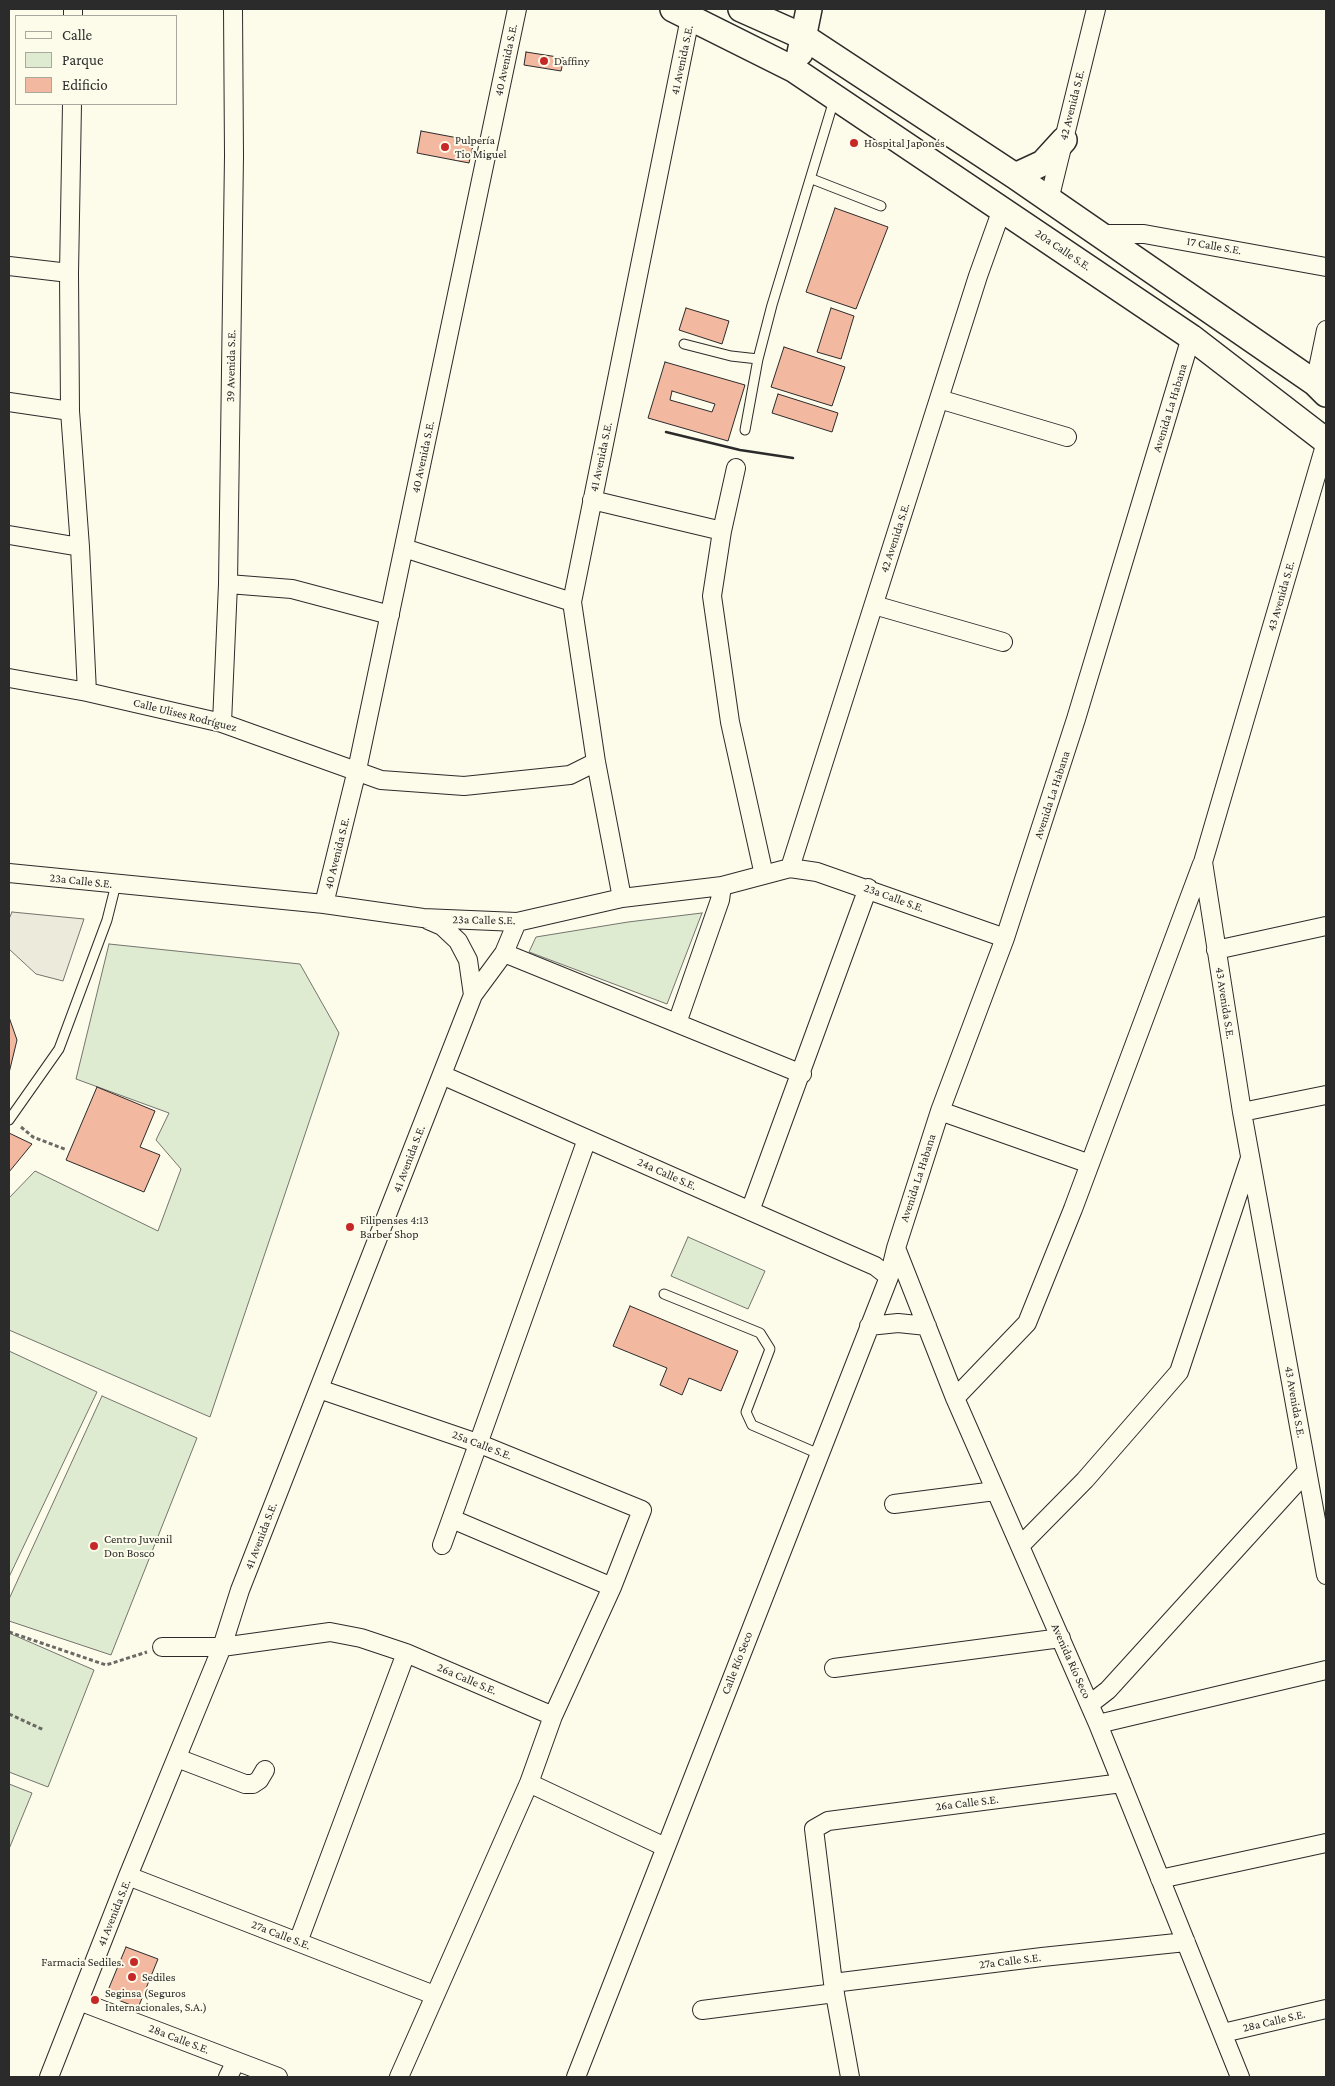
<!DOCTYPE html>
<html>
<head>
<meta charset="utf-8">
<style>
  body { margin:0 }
  #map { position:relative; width:1335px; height:2086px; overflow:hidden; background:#fdfbea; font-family:"Crimson Pro",serif }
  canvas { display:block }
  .frame { position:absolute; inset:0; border:10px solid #2b2b2b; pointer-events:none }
  .legend { position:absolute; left:15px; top:15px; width:162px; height:90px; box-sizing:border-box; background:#fdfbea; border:1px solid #a9a89e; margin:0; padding:6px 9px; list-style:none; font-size:15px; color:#2b2b2b }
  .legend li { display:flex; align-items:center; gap:10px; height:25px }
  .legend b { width:25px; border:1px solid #a9a89e }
</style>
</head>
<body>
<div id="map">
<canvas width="1335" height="2086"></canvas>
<div class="frame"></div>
<ul class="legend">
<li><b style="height:6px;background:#fdfbea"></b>Calle</li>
<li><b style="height:14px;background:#deebd1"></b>Parque</li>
<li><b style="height:14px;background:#f2b8a0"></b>Edificio</li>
</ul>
</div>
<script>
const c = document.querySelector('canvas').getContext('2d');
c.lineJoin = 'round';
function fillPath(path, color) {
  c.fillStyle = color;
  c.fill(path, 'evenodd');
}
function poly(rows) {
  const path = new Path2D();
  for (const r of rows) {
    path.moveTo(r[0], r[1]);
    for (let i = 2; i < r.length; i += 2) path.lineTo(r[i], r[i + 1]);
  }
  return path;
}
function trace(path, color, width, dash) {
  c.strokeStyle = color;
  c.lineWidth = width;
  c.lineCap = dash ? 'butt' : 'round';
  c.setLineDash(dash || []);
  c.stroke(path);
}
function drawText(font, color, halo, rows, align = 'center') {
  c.font = font + ' "Crimson Pro",serif';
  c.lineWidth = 4;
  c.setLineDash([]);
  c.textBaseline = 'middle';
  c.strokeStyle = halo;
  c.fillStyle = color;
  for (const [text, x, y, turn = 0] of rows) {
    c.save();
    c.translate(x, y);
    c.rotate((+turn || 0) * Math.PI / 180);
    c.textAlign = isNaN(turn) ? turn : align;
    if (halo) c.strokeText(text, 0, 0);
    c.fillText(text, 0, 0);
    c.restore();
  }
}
const green = poly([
  [702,913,667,1004,529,952,536,937,628,922,702,913],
  [109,944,300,964,339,1033,210,1417,9,1330,9,1198,35,1171,158,1231,181,1169,156,1140,169,1113,76,1079,109,944],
  [688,1237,765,1271,748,1309,671,1276,688,1237],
  [9,1351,97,1392,9,1577,9,1351],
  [102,1396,197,1438,111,1655,9,1621,9,1599,102,1396],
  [9,1633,94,1670,48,1787,9,1772,9,1633],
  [9,1784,32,1793,9,1849,9,1784]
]);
const parking = poly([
  [12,912,84,919,63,981,36,974,9,949,9,919,12,912]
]);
const building = poly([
  [526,52,564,58,561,71,524,65,526,52],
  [421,131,474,141,469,163,417,153,421,131],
  [835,208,888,227,856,309,806,292,835,208],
  [686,308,729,321,722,344,679,330,686,308],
  [831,308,854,316,841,359,817,352,831,308],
  [784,347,845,367,832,406,771,387,784,347],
  [665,362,745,385,728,441,648,418,665,362],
  [672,391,715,404,712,412,670,400,672,391],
  [778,394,838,413,832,432,772,413,778,394],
  [9,1017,17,1040,9,1073,9,1017],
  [97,1087,155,1111,140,1147,160,1155,144,1192,66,1160,97,1087],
  [9,1133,32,1144,9,1172,9,1133],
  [630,1306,738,1351,721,1391,689,1378,682,1395,660,1385,667,1368,613,1346,630,1306],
  [126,1947,158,1959,138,2008,106,1995,126,1947]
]);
const path = poly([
  [21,1127,33,1137,67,1150],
  [9,1632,106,1665,147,1652],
  [9,1714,44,1730]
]);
const lane = poly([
  [812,179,881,206],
  [684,344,731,356,758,359],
  [745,430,758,359,772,305,834,100],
  [9,1120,59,1049,107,920,116,884],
  [664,1294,760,1333,770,1349,746,1412,752,1425,819,1454]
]);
const street = poly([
  [73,9,73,16],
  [72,104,69,273,70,411,80,547,87,692],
  [1049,200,1096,9],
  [1101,234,1144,234,1326,267],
  [9,266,69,273],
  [1315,383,1326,330],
  [939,399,1067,437],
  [9,402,70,411],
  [1326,442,1203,862,1242,1112,1326,1575],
  [736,468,722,531,712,596,730,722,764,875],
  [592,500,722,531],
  [9,535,80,547],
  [404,548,572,602],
  [228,584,292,589,390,615],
  [874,605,1003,642],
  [9,678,87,692,222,723,381,780,464,786,570,775,596,762],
  [222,723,228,584,234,156,233,9],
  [790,868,978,276,1002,209],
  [9,873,324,904,423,918,517,922,622,898,722,886,790,868,817,872,1005,938],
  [622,898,596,762,572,602,690,18],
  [324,904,357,770,517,9],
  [428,920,442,926,458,941,468,960,473,995],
  [1216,950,1326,926],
  [504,953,802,1074],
  [677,1023,720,900,722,886],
  [442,1075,875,1266,889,1277],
  [940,1111,1090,1164],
  [1242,1112,1326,1095],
  [750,1211,868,888],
  [896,1248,955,1398,1098,1724,1240,2077],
  [869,1326,898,1323,927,1326],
  [319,1389,480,1444,642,1510,612,1587,553,1716],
  [955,1398,1027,1323,1073,1209,1202,864],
  [894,1504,995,1491],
  [452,1519,612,1587],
  [442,1545,587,1139],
  [1020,1546,1085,1480,1179,1372,1250,1158],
  [162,1647,222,1647,330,1632,361,1638,406,1653,553,1716,529,1783,665,1847],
  [834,1668,1061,1638],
  [1090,1704,1108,1690,1307,1471],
  [1098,1724,1326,1670],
  [177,1758,245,1784,253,1784,259,1780,265,1770],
  [128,1876,434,1995],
  [1160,1879,1326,1843],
  [298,1942,406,1653],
  [833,1983,1042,1957,1186,1942],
  [79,2001,278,2077],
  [702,2010,835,1993],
  [1223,2033,1326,2009],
  [49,2077,128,1876,222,1647,240,1590,473,995,504,953,517,922],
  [228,2077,236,2061],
  [399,2077,529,1783],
  [576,2077,889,1277,896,1248,940,1111,1005,938,1076,719,1191,337],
  [850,2077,833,1983,814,1829,828,1821,1122,1783]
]);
const secondary = poly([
  [673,9,793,69,1191,337,1326,441],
  [741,9,804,37,1015,176,1315,383,1326,394],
  [800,53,809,9],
  [1015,176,1043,163,1064,140]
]);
const wall = poly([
  [666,432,740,450,793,458]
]);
const markers = [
  [544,61,5,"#c62828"],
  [854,143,5,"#c62828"],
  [445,147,5,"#c62828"],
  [350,1227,5,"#c62828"],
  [94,1546,5,"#c62828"],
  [134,1962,5,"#c62828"],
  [132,1977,5,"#c62828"],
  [95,2000,5,"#c62828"]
];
const streetNames = [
  ["40 Avenida S.E.",506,60,-78],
  ["41 Avenida S.E.",682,60,-78],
  ["42 Avenida S.E.",1072,105,-76],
  ["17 Calle S.E.",1214,246,10],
  ["20a Calle S.E.",1063,250,34],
  ["39 Avenida S.E.",231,366,-89],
  ["Avenida La Habana",1170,408,-73],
  ["40 Avenida S.E.",423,457,-78],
  ["41 Avenida S.E.",601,457,-78],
  ["42 Avenida S.E.",895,538,-72],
  ["43 Avenida S.E.",1281,596,-74],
  ["Calle Ulises Rodríguez",185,715,14],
  ["Avenida La Habana",1052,795,-72],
  ["40 Avenida S.E.",337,853,-76],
  ["23a Calle S.E.",81,881,6],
  ["23a Calle S.E.",894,898,20],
  ["23a Calle S.E.",484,920,1],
  ["43 Avenida S.E.",1225,1003,81],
  ["41 Avenida S.E.",409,1159,-69],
  ["24a Calle S.E.",667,1174,24],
  ["Avenida La Habana",918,1178,-72],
  ["43 Avenida S.E.",1295,1402,80],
  ["25a Calle S.E.",482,1445,21],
  ["41 Avenida S.E.",261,1536,-69],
  ["Avenida Río Seco",1071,1661,66],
  ["Calle Río Seco",737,1663,-69],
  ["26a Calle S.E.",467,1679,23],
  ["26a Calle S.E.",967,1803,-7],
  ["41 Avenida S.E.",114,1913,-68],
  ["27a Calle S.E.",281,1935,21],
  ["27a Calle S.E.",1010,1961,-7],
  ["28a Calle S.E.",1274,2021,-13],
  ["28a Calle S.E.",179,2039,21]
];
const poiNames = [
  ["Daffiny",554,61],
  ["Pulpería",455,140],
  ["Tio Miguel",455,154],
  ["Hospital Japonés",864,143],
  ["Filipenses 4:13",360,1220],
  ["Barber Shop",360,1234],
  ["Centro Juvenil",104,1539],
  ["Don Bosco",104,1553],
  ["Farmacia Sediles.",124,1962,"right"],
  ["Sediles",142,1977],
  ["Seginsa (Seguros",105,1993],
  ["Internacionales, S.A.)",105,2007]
];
fillPath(green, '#deebd1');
trace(green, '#74746e', 1);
fillPath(parking, '#eceadb');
trace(parking, '#74746e', 1);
fillPath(building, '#f2b8a0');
trace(building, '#2b2b2b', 1);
trace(lane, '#2b2b2b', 11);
trace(street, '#2b2b2b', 20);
trace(secondary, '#2b2b2b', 28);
trace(path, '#6a6964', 3, [4, 2.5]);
trace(lane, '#fdfbea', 9);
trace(street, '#fdfbea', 18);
trace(secondary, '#fdfbea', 25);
trace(wall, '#2b2b2b', 2.5);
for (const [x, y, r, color] of markers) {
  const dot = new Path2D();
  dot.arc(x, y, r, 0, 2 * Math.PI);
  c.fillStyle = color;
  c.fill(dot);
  trace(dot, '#fdfbea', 2);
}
drawText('12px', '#2b2b2b', '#fdfbea', streetNames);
drawText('12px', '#2b2b2b', '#fdfbea', poiNames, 'left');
</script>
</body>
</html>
